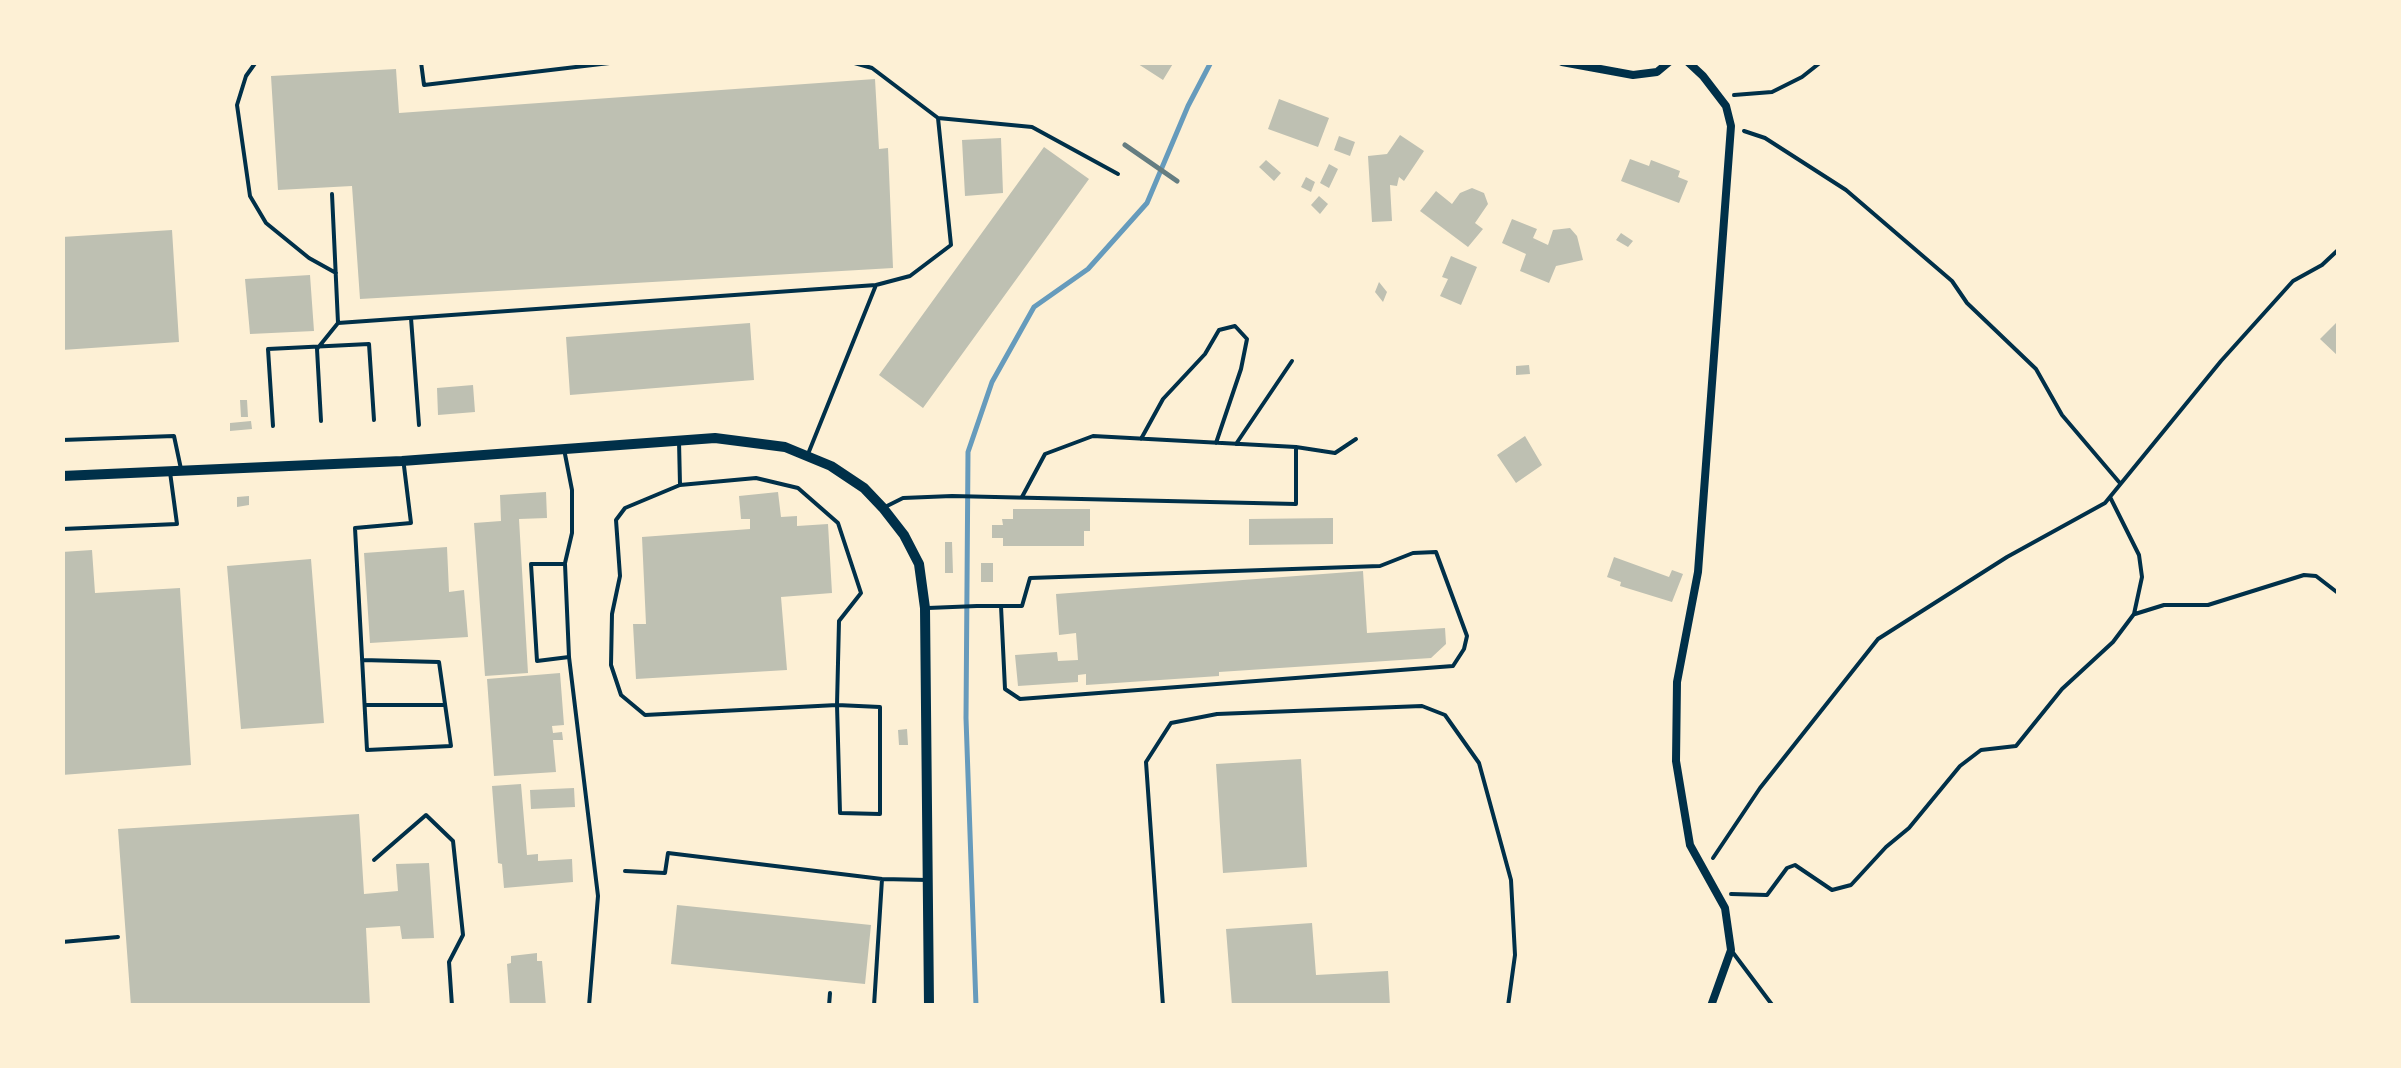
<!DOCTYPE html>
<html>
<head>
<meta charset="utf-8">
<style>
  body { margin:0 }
  #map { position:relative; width:2401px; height:1068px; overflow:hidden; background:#fdf0d5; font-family:"Titillium Web",sans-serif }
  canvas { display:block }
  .frame { position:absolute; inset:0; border:65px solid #fdf0d5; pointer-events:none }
</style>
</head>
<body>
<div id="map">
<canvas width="2401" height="1068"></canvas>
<div class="frame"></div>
</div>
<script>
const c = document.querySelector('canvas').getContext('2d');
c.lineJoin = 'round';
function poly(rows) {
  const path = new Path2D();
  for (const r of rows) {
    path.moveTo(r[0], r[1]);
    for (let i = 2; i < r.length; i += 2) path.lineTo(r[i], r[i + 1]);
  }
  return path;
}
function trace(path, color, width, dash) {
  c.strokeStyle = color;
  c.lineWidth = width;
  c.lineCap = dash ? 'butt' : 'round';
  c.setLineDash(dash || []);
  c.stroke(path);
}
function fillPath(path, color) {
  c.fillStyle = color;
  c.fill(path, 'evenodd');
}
const stream = poly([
  [976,1006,966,718,968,452,992,382,1034,307,1088,269,1147,203,1188,106,1211,62]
]);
const building = poly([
  [1135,62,1174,62,1163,80],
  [396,69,399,113,875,79,879,149,888,148,893,268,360,299,352,186,278,190,271,76],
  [1279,99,1329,118,1318,147,1268,129],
  [1400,135,1424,151,1404,181,1399,177,1397,186,1390,185,1392,221,1372,222,1368,156,1387,154],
  [1339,136,1355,142,1350,156,1334,150],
  [1001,138,1003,193,965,196,962,140],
  [1044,147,1089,179,923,408,879,375],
  [1630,159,1649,166,1651,160,1680,171,1678,177,1688,181,1679,203,1621,181],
  [1266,160,1281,173,1274,181,1259,167],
  [1329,164,1338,169,1329,188,1320,183],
  [1306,177,1315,182,1311,192,1301,187],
  [1472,188,1484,193,1488,204,1475,223,1483,229,1468,247,1420,211,1436,191,1452,204,1460,193],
  [1319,196,1328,204,1320,214,1311,205],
  [1512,219,1537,229,1533,238,1548,245,1553,230,1570,228,1577,236,1583,260,1556,266,1549,283,1520,271,1526,254,1502,243],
  [172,230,179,342,62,350,62,237],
  [1621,233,1633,241,1628,247,1616,240],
  [1451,256,1477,267,1461,305,1440,296,1448,279,1442,277],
  [310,275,314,331,250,334,245,279],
  [1379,282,1387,292,1383,302,1375,292],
  [750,323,754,380,570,395,566,337],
  [2336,323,2338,325,2338,356,2320,339],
  [1529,365,1530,374,1516,375,1516,366],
  [473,385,475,412,438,415,437,388],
  [240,400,247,400,248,417,241,417],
  [251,421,252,429,230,431,230,423],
  [1525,436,1542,465,1516,483,1497,455],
  [546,492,547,518,519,519,528,673,485,676,474,523,501,521,500,495],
  [778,492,781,517,797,516,797,526,828,524,832,593,781,597,787,670,636,679,633,624,646,624,642,537,750,529,750,519,741,519,739,496],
  [249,496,249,505,237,507,237,497],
  [1013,509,1090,509,1090,531,1084,531,1084,546,1003,546,1003,538,992,538,992,525,1003,525,1002,519,1013,519],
  [1333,518,1333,544,1249,545,1249,519],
  [945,542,952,542,953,573,945,573],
  [447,547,449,592,464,590,468,637,370,643,364,553],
  [92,550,95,593,180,588,191,765,62,775,62,552],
  [1614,557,1669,577,1672,570,1683,574,1672,602,1620,586,1621,582,1607,577],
  [311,559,324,723,241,729,227,566],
  [981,563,993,563,993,582,981,582],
  [1363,571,1367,633,1445,628,1446,644,1431,658,1219,672,1219,676,1086,685,1086,674,1078,675,1078,682,1018,686,1015,655,1057,652,1058,661,1078,660,1076,633,1059,635,1056,594],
  [560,673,564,725,552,726,553,733,562,732,563,740,553,740,556,772,494,776,487,679],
  [907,729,908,745,899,745,898,730],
  [1301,759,1307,867,1223,873,1216,764],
  [521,784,527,855,538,854,538,861,572,859,573,882,504,888,502,864,498,863,492,786],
  [574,788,575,807,531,809,530,790],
  [359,814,364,894,398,891,396,864,429,863,434,938,402,939,400,926,366,928,370,1006,131,1006,118,829],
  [677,905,871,925,865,984,671,964],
  [1312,923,1316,975,1388,971,1390,1006,1232,1006,1226,929],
  [537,953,537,961,542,961,546,1006,510,1006,507,964,511,963,511,956]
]);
const path = poly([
  [1734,95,1772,92,1802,77,1821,62],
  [1744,131,1765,138,1846,190,1952,281,1967,303,2036,369,2062,415,2119,482],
  [2135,614,2164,605,2208,605,2304,575,2316,576,2338,593],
  [1713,858,1760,788,1878,639,2007,557,2105,503,2221,361,2293,281,2322,265,2338,250],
  [1731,894,1767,895,1787,868,1795,865,1832,890,1851,885,1886,847,1909,828,1960,766,1981,750,2016,746,2062,689,2113,642,2134,614,2142,577,2139,555,2110,497]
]);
const service = poly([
  [256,62,246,76,237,105,250,196,266,223,309,258,336,273],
  [421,62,424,85,618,62],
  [851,62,872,68,938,118,951,245,910,276,876,285],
  [938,118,1032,127,1118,174],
  [332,194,338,323,876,285,808,454],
  [411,318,419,425],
  [321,421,317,349,338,323],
  [273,426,268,349,369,344,374,420],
  [1141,439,1163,399,1205,354,1219,330,1235,326,1247,339,1241,369,1216,443],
  [62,440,174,436,181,469],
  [679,441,680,485,756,478,798,488,838,523,861,593,839,621,837,705,645,715,621,695,611,665,612,614,620,576,616,520,625,508,680,485],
  [1236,444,1292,361],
  [1296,447,1335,453,1356,439],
  [564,449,572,490,572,533,565,563],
  [883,508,903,498,952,496,1296,504,1296,447,1093,436,1045,454,1022,497],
  [62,529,177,524,170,472],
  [928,608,977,606,1022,606,1030,578,1380,566,1413,553,1436,552,1467,636,1464,649,1453,666,1020,699,1005,689,1001,606],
  [569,657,537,661,531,564,565,564,569,657,598,896,589,1006],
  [362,660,439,662,451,746,367,750,355,528,411,523,404,466],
  [365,705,445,705],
  [837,705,880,707,880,814,840,813,837,705],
  [374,860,426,815,453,841,463,935,449,962,452,1006],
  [625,871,665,873,668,853,882,879,928,880],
  [62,942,118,937],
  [1731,950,1773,1006],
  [829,1006,830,993],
  [874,1006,882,879],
  [1163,1006,1146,762,1171,723,1217,714,1422,706,1445,715,1479,763,1511,880,1515,955,1508,1006]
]);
const minor = poly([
  [1562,62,1633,75,1657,72,1669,62],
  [1688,62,1703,76,1726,106,1731,126,1698,572,1677,682,1676,761,1690,845,1725,908,1731,950,1711,1006]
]);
const tertiary = poly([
  [62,476,402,461,715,438,785,447,831,466,864,488,883,508,904,535,919,564,925,608,929,1006]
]);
const rail = poly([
  [1125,145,1177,181]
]);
trace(stream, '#669bbc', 5);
fillPath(building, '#bec0b2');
trace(path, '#003049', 4);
trace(service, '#003049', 4);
trace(minor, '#003049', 8);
trace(tertiary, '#003049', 10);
trace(rail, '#657d81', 5);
</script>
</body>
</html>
